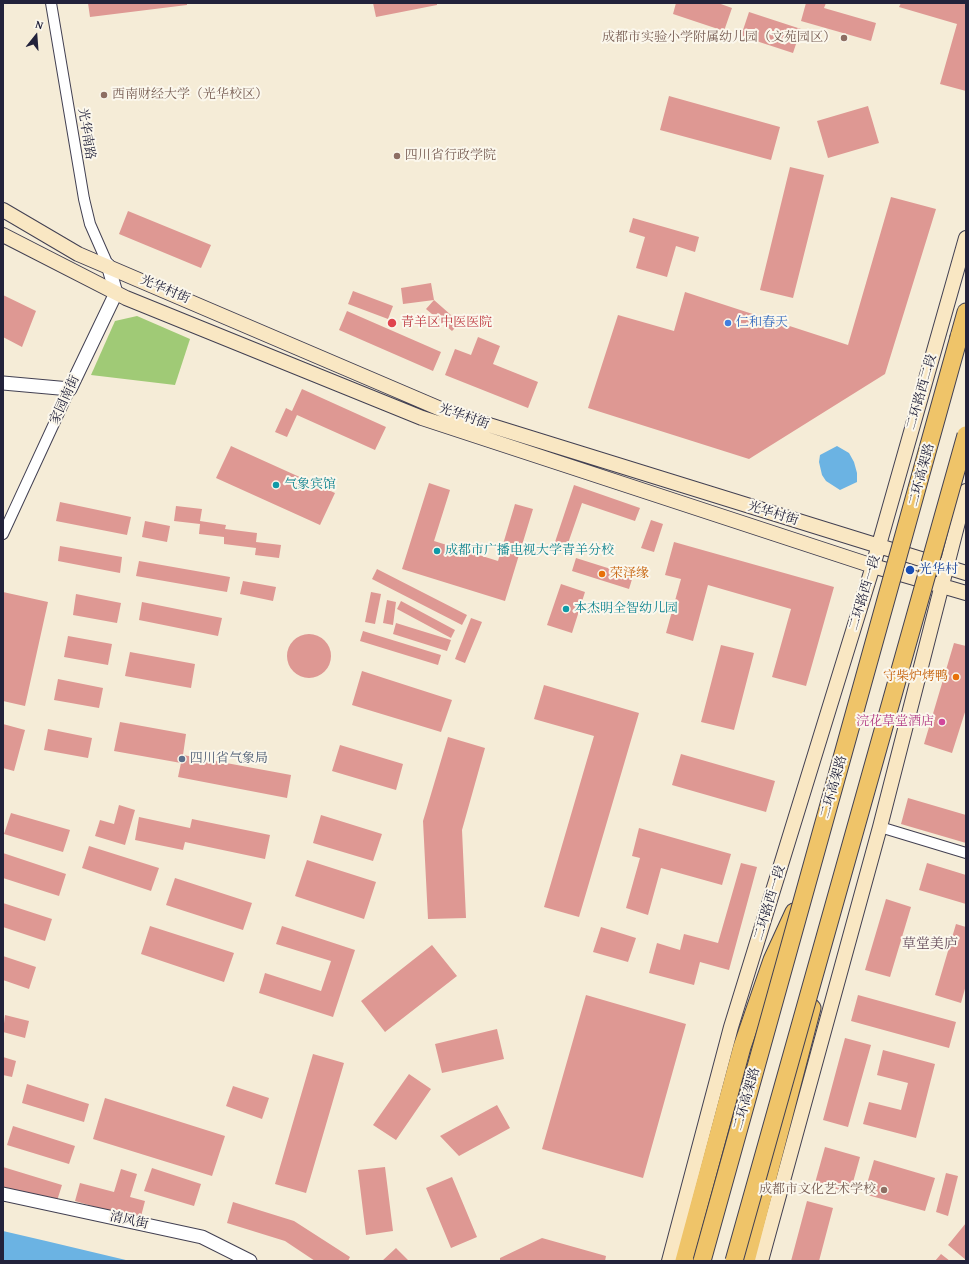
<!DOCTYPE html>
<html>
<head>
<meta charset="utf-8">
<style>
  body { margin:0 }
  #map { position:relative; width:969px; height:1264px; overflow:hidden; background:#f5ecd7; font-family:"Gentium Book Plus",serif }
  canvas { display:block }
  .frame { position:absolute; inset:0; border:4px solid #22223b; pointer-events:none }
  .north { position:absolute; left:16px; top:16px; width:40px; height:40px; -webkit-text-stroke:3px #fbf7ec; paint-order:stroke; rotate:17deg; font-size:11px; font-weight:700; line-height:16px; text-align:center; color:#22223b }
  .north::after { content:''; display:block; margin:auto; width:14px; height:18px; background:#22223b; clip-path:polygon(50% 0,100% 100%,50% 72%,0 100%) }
</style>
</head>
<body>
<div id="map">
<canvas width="969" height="1264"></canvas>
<div class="frame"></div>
<div class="north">N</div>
</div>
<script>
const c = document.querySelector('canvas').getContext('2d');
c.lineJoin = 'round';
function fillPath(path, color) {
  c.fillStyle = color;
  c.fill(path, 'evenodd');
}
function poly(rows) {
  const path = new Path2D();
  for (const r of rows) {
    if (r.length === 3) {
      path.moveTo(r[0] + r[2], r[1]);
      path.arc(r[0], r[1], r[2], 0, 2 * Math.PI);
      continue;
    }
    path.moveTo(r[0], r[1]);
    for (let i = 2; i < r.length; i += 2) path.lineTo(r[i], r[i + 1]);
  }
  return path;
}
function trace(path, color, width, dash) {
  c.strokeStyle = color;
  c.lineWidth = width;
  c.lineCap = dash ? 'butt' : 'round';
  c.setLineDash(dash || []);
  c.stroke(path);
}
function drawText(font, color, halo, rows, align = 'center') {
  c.font = font + ' "Gentium Book Plus","Noto Serif SC",serif';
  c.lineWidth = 4;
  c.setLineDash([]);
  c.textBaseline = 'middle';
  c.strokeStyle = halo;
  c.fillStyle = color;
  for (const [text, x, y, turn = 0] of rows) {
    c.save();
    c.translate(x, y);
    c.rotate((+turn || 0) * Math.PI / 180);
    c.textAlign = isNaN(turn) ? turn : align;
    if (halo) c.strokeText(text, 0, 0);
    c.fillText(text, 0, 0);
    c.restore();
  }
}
const green = poly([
  [137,316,190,339,175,385,91,375,115,321]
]);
const water = poly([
  [837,446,849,453,854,462,857,473,857,482,840,490,826,481,822,475,819,462,820,455],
  [3,1231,46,1241,130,1261,3,1261]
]);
const building = poly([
  [88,3,187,3,187,5,90,17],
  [373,3,437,3,437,5,376,17],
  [676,3,718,3,732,8,724,31,673,14],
  [806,3,826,3,824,8,876,23,871,41,801,21],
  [901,3,966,3,966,91,940,84,957,24,899,7],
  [749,12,801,29,793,53,741,36],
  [669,96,780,127,771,160,660,130],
  [868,106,879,143,828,158,817,121],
  [790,167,824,175,793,298,760,290],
  [891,197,936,209,885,374,749,459,588,408,618,315,674,331,685,292,848,345],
  [128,211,211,245,201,268,119,234],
  [633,218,699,237,695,252,676,246,667,277,636,268,645,237,629,232],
  [431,283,434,300,403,304,401,288],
  [353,291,393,306,388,319,348,304],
  [3,295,36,311,22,347,3,337],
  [434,300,460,323,452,331,426,309],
  [347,311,441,352,433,371,339,330],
  [478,337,500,346,493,364,538,382,528,408,445,375,455,349,471,355],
  [302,389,386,427,375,450,297,415,287,437,275,432,286,408,292,411],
  [231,446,335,493,320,525,216,478],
  [429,483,450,490,434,541,498,561,515,504,533,509,505,601,402,569],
  [574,485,640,508,635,521,582,503,565,552,553,548],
  [60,502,131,517,127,535,56,521],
  [176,506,202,509,200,521,226,525,225,529,257,533,256,542,281,545,279,558,255,555,256,548,224,544,224,537,199,534,200,524,174,521],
  [651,520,663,524,654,552,641,548],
  [145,521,170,526,167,542,142,537],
  [674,542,834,587,806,686,772,677,791,609,708,585,693,641,666,633,681,579,665,575],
  [60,546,122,557,120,573,58,561],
  [576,558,633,576,629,589,572,571],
  [139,561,230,577,227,592,136,576],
  [377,569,467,615,462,625,372,579],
  [243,581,276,587,273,601,240,594],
  [561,584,585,592,572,633,547,625],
  [3,592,48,602,25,706,3,701],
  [371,592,381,594,375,624,365,622],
  [76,594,121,603,117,623,73,615],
  [387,600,396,602,393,625,383,623],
  [401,601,455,630,451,638,397,609],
  [142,602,222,618,218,636,139,620],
  [471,618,482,622,465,663,455,659],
  [396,623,451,640,447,651,393,634],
  [363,631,441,655,438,665,360,641],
  [309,656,22],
  [68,636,112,644,108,665,64,657],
  [954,643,966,646,966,709,952,753,924,744],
  [721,645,754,653,734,730,701,722],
  [130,652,195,664,191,688,125,676],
  [362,671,452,700,441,732,352,705],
  [58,679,103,688,99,708,54,700],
  [544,685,639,713,579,917,544,907,594,736,534,719],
  [120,722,186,734,183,755,291,775,287,798,178,777,181,763,114,751],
  [3,724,25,730,14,771,3,768],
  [48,729,92,738,88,758,44,750],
  [448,737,485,748,462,830,466,918,428,919,423,821],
  [340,745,403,764,396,790,332,771],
  [681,754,775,781,766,812,672,785],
  [908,798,966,815,966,843,901,824],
  [119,805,135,810,125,845,95,836,100,820,114,824],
  [11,813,70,830,63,852,4,834],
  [321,815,382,834,373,861,313,843],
  [139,817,190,828,192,819,270,835,265,859,185,842,183,850,135,840],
  [639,828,731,854,722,885,661,868,648,915,626,908,640,858,632,856],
  [89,846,159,868,151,891,82,868],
  [3,853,66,874,59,896,3,878],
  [307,860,376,882,364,919,295,896],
  [741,863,757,867,729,970,700,962,694,985,649,973,657,943,680,950,684,934,718,943],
  [927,863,966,875,966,904,919,890],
  [175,878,252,903,243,930,166,905],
  [886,899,911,907,890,977,865,970],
  [3,903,52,919,45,941,3,927],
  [956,924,966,927,966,985,961,1003,935,995],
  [150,926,234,953,224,982,141,954],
  [282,926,355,950,333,1017,259,993,265,973,321,991,331,961,276,944],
  [601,927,636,938,628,962,593,952],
  [432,945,457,976,385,1032,361,1001],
  [3,956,36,967,29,989,3,980],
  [586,995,686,1024,643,1178,542,1149],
  [858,995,956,1022,949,1048,851,1021],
  [5,1015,29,1021,25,1038,3,1032],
  [497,1029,504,1059,442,1073,435,1044],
  [845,1038,871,1045,848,1127,823,1120],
  [883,1050,935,1064,916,1138,863,1124,869,1102,901,1110,908,1083,877,1075],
  [313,1054,344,1063,306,1193,275,1184],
  [3,1057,16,1061,12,1077,3,1075],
  [409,1074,431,1089,396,1140,373,1125],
  [27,1084,89,1104,84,1122,22,1103],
  [233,1086,269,1098,262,1119,226,1106],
  [105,1098,225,1136,212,1176,93,1139],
  [497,1105,510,1128,459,1156,440,1136],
  [13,1126,75,1146,69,1164,7,1145],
  [825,1147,860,1157,850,1193,815,1183],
  [874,1160,935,1178,925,1211,864,1194],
  [3,1167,62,1185,56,1204,3,1187],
  [385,1167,393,1231,366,1235,358,1170],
  [152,1168,201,1184,194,1206,144,1191],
  [121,1169,137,1174,130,1197,145,1201,140,1220,75,1201,80,1183,114,1192],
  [946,1173,958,1176,948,1216,936,1212],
  [452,1177,477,1237,451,1248,426,1188],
  [807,1201,833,1208,819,1261,791,1261],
  [233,1202,294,1221,350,1257,348,1261,315,1261,285,1241,227,1223],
  [966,1223,966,1260,948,1245],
  [542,1238,606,1256,605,1261,500,1261,500,1258],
  [396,1248,409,1261,382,1261],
  [941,1254,950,1261,935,1261]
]);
const minor = poly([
  [51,3,84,199,90,224,108,265],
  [3,534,70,389],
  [880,827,966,853]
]);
const tertiary = poly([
  [3,383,70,389,116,293,108,265],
  [3,1194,202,1237,250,1261]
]);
const secondary = poly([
  [3,210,78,254,450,413,966,573],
  [3,235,126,298,422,418,873,566,966,593],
  [669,1261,731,1027,873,566,966,238],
  [761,1261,880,827,966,491]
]);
const trunk = poly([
  [959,337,966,312],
  [684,1261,742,1047,772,960,794,912],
  [746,1261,812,1008]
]);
const trunkBridge = poly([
  [702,1261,959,337],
  [734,1261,966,435]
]);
const markers = [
  [844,38,4,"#8d6e63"],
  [104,95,4,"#8d6e63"],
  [397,156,4,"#8d6e63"],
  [392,323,5,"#e0444e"],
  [728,323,4,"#3f7fe0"],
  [276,485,4,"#0f9aa8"],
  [437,551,4,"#0f9aa8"],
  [910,570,5,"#1a4fb4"],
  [602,574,4,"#e8710a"],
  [566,609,4,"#0f9aa8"],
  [956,677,4,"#e8710a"],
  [942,722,4,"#d1479c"],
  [182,759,4,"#5c6f8a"],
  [884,1190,4,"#8d6e63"]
];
const educationNames = [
  ["成都市实验小学附属幼儿园（文苑园区）",836,38],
  ["西南财经大学（光华校区）",112,95,"left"],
  ["四川省行政学院",405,156,"left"],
  ["成都市文化艺术学校",876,1190]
];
const streetNames = [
  ["光华南路",86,134,81],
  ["光华村街",165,290,23],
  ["二环路西二段",922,392,-74],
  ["家园南街",65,400,-65],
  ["光华村街",464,417,19],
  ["二环高架路",922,475,-75],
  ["光华村街",773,514,17],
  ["二环路西一段",865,593,-73],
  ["二环高架路",834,787,-74],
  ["二环路西一段",770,903,-73],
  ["二环高架路",747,1099,-74],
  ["清风街",129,1221,12]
];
const healthNames = [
  ["青羊区中医医院",401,323]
];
const shopNames = [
  ["仁和春天",736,323]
];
const cultureNames = [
  ["气象宾馆",284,485],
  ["成都市广播电视大学青羊分校",445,551],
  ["本杰明全智幼儿园",574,609]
];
const transitNames = [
  ["光华村",919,570]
];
const foodNames = [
  ["荣泽缘",610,574],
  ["守柴炉烤鸭",948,677,"right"]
];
const hotelNames = [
  ["浣花草堂酒店",934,722]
];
const serviceNames = [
  ["四川省气象局",190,759]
];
const neighbourhoodNames = [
  ["草堂美庐",930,944]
];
fillPath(green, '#a0ca76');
fillPath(water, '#6bb3e3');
fillPath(building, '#de9893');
trace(minor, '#424052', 12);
trace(tertiary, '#424052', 15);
trace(secondary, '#424052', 16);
trace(trunk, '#424052', 19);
trace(minor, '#fff', 10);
trace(tertiary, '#fff', 13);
trace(secondary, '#f9e7c3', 14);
trace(trunk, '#efc469', 17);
trace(trunkBridge, '#424052', 19, []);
trace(trunkBridge, '#efc469', 17);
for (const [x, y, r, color] of markers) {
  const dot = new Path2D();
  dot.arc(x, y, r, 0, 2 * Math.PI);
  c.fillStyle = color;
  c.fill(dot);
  trace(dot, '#fbf7ec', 1.5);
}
drawText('13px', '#785e54', '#fbf7ec', educationNames, 'right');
drawText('13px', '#22223b', '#fbf7ec', streetNames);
drawText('13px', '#be3a42', '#fbf7ec', healthNames, 'left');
drawText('13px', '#366cbe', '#fbf7ec', shopNames, 'left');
drawText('13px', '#0d838f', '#fbf7ec', cultureNames, 'left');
drawText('13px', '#164399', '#fbf7ec', transitNames, 'left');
drawText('13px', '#c56008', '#fbf7ec', foodNames, 'left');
drawText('13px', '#b23c85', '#fbf7ec', hotelNames, 'right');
drawText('13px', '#4e5e75', '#fbf7ec', serviceNames, 'left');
drawText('14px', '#644b5a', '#fbf7ec', neighbourhoodNames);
</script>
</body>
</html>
